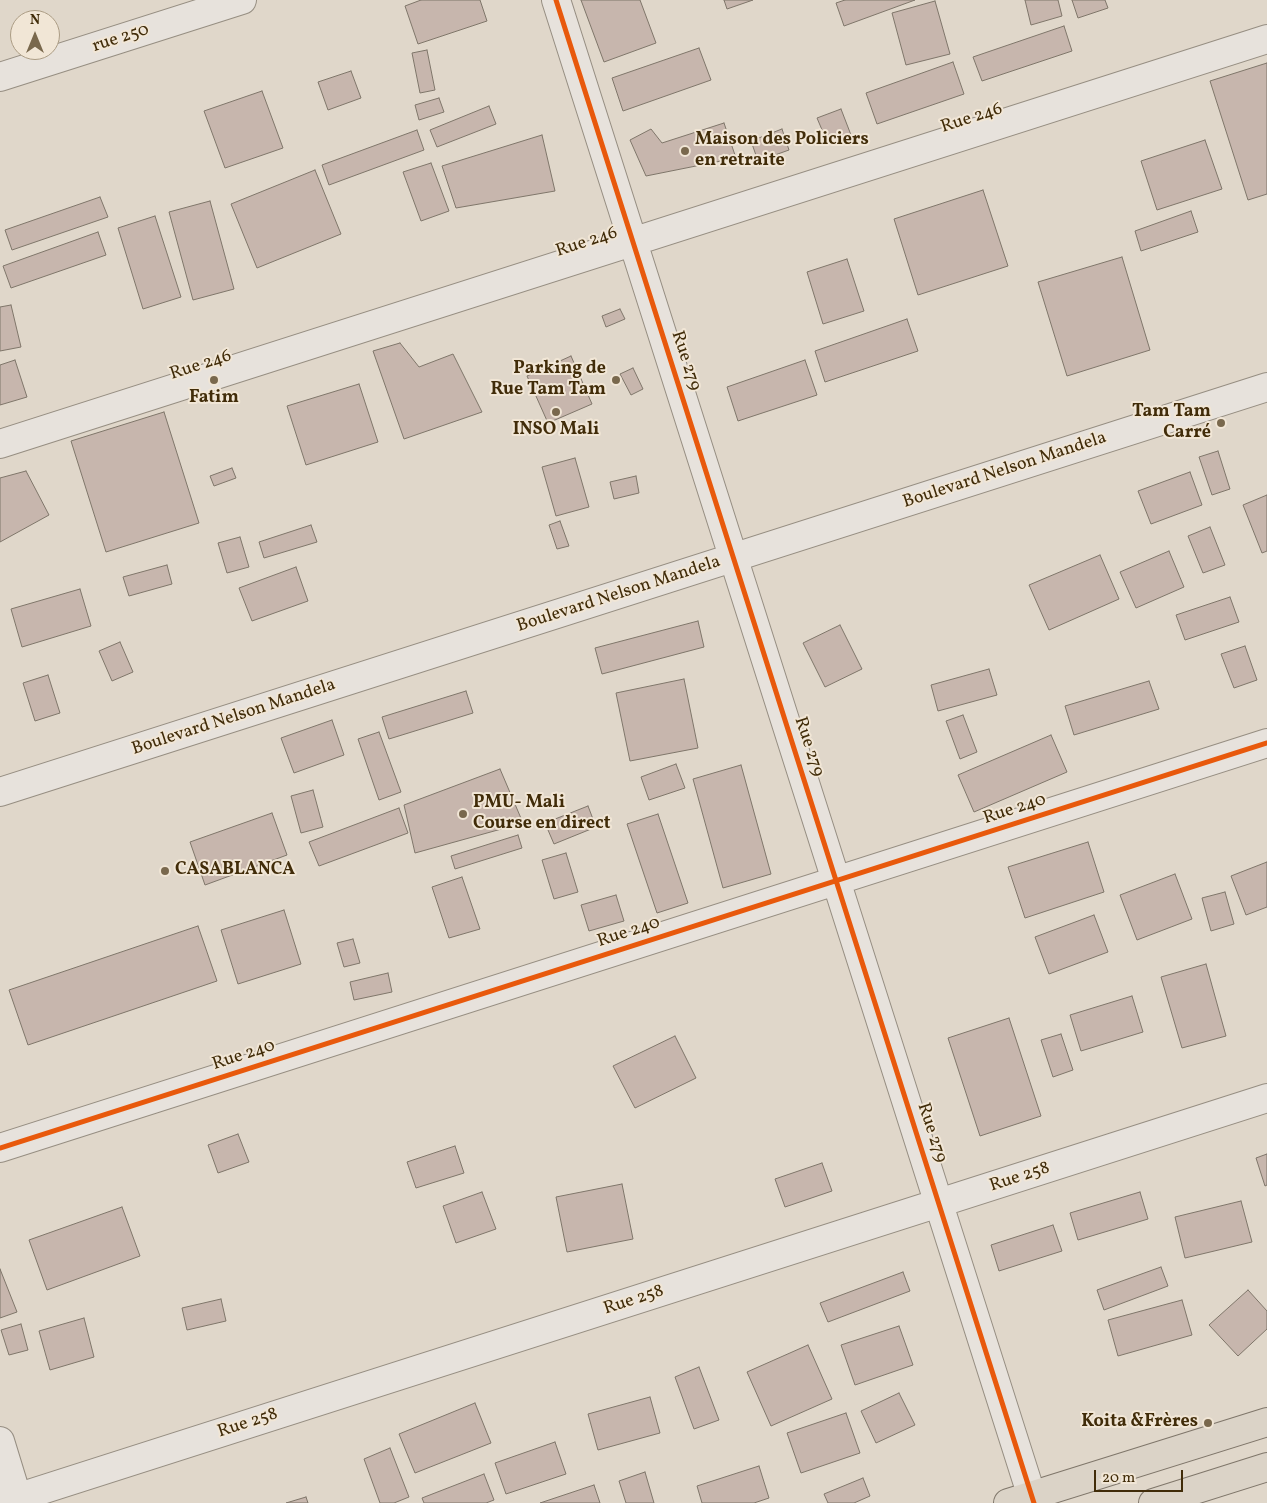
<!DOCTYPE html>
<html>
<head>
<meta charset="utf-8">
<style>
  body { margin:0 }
  #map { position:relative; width:1267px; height:1503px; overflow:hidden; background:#e0d7ca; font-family:Vollkorn,serif }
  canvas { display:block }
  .north { position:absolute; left:10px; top:10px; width:50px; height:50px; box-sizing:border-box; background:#f1e6d6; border:1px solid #ab9c84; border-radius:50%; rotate:0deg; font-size:14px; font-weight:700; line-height:20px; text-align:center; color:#412c09 }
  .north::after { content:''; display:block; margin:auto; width:18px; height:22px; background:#79684d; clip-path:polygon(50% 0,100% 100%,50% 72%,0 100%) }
  .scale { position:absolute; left:1094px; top:1470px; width:89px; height:22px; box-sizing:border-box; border:2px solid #412c09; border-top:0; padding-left:6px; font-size:15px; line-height:18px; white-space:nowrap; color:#412c09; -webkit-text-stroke:4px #f1e6d6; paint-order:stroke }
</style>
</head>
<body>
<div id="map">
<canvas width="1267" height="1503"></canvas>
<div class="north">N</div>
<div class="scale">20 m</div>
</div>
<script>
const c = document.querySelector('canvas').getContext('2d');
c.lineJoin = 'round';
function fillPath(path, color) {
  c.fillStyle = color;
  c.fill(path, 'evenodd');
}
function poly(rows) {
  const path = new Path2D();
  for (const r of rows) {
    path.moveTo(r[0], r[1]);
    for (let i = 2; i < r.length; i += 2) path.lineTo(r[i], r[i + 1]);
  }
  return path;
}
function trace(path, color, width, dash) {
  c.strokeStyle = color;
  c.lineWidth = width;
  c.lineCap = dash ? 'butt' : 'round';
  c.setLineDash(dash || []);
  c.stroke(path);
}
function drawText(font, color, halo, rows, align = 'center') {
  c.font = font + ' Vollkorn,serif';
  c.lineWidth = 4;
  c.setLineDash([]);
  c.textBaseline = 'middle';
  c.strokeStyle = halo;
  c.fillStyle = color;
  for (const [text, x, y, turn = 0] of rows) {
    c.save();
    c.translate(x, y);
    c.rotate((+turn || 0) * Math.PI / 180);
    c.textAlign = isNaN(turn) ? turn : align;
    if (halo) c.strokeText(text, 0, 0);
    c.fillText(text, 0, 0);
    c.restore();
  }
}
const building = poly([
  [421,0,480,0,487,21,418,44,405,6,421,0],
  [581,0,640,0,656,43,604,62,581,0],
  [724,0,753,0,727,9,724,0],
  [845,0,915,0,844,26,836,3,845,0],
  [1025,0,1058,0,1062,16,1031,25,1025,0],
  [1072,0,1105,0,1108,8,1078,18,1072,0],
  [935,1,950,54,906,65,892,13,935,1],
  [1064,26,1072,51,982,81,973,57,1064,26],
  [699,48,711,80,623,111,612,78,699,48],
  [427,50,435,90,420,93,412,53,427,50],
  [953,62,964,94,877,124,866,93,953,62],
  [1267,63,1267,194,1248,200,1210,81,1267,63],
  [351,71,361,98,328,110,318,82,351,71],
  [262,91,283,148,225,168,204,111,262,91],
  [439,98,444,112,419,120,415,105,439,98],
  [489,106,496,124,437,147,430,130,489,106],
  [841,109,851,135,828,144,817,118,841,109],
  [724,123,736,158,646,176,630,140,651,129,662,143,724,123],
  [782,129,789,150,758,161,751,141,782,129],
  [417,130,424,150,329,185,322,165,417,130],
  [542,135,555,191,456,208,442,166,542,135],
  [1205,140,1222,189,1157,210,1141,161,1205,140],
  [431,163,449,211,421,221,403,172,431,163],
  [315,170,341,234,257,268,231,204,315,170],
  [983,190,1008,266,918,295,894,219,983,190],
  [100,197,108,217,12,250,5,230,100,197],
  [210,201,234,289,193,300,169,212,210,201],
  [1191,211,1198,232,1141,251,1135,231,1191,211],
  [155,216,181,297,143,309,118,228,155,216],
  [98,232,106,255,11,288,3,266,98,232],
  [1122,257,1150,350,1067,376,1038,282,1122,257],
  [847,259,864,311,823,324,807,272,847,259],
  [11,305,21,347,0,351,0,307,11,305],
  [620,309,625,319,606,327,602,316,620,309],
  [907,319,918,351,825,382,815,351,907,319],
  [400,343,419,367,453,354,482,412,404,439,373,351,400,343],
  [571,356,592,404,548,423,527,376,571,356],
  [15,360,27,397,0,405,0,365,15,360],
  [805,360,817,395,738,421,727,387,805,360],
  [633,368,643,389,631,395,620,374,633,368],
  [359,384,378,442,306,465,287,406,359,384],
  [164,412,199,523,106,552,71,441,164,412],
  [1218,451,1230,489,1212,495,1199,457,1218,451],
  [575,458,589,507,556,516,542,467,575,458],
  [232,468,236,478,214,486,210,476,232,468],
  [26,471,49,515,0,542,0,478,26,471],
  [1190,472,1202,505,1151,524,1138,491,1190,472],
  [636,476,639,493,614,499,610,482,636,476],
  [1267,495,1267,551,1262,553,1243,505,1267,495],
  [560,521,569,546,557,549,549,525,560,521],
  [311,525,317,542,264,558,259,542,311,525],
  [1210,527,1225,565,1203,573,1188,536,1210,527],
  [240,537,249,567,227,573,218,543,240,537],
  [1169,551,1184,587,1136,608,1120,572,1169,551],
  [1100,555,1119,599,1049,630,1029,585,1100,555],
  [167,565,172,584,129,596,123,577,167,565],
  [296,567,308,601,252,621,239,588,296,567],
  [80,589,91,626,22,647,11,609,80,589],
  [1230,597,1239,622,1185,640,1176,615,1230,597],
  [698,621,704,647,602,674,595,648,698,621],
  [840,625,862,669,825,687,803,643,840,625],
  [120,642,133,672,112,681,99,651,120,642],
  [1245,646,1257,680,1234,688,1221,654,1245,646],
  [989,669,997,695,938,711,931,685,989,669],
  [48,675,60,713,35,721,23,683,48,675],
  [684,679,698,748,630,761,616,693,684,679],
  [1149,681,1159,709,1074,735,1065,706,1149,681],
  [466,691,473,713,389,739,382,717,466,691],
  [963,715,977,752,960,759,946,721,963,715],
  [332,720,344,755,294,773,281,738,332,720],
  [379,732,401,792,379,800,358,739,379,732],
  [1051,735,1067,772,974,812,958,775,1051,735],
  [676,764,685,788,649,800,641,777,676,764],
  [741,765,771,874,723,888,693,779,741,765],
  [500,769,523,823,415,853,404,805,500,769],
  [313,790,323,827,301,833,291,796,313,790],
  [588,806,596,827,554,844,545,823,588,806],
  [399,808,408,833,319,866,309,842,399,808],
  [272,813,287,855,205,885,190,842,272,813],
  [658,814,688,903,657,913,627,824,658,814],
  [518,835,522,848,455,869,451,856,518,835],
  [1088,842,1104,892,1025,918,1008,867,1088,842],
  [566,853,578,892,554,899,542,860,566,853],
  [1267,862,1267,907,1246,915,1231,876,1267,862],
  [1175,874,1192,919,1137,940,1120,895,1175,874],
  [462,877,480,929,449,938,432,887,462,877],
  [1225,892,1234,924,1211,931,1202,898,1225,892],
  [616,895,624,921,589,931,581,905,616,895],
  [284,910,301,964,238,984,221,930,284,910],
  [1094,915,1108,952,1049,974,1035,937,1094,915],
  [198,926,217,981,28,1045,9,990,198,926],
  [353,939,360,963,344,967,337,943,353,939],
  [1206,964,1226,1036,1182,1048,1161,977,1206,964],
  [388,973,392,992,354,1000,350,982,388,973],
  [1132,996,1143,1032,1081,1051,1070,1015,1132,996],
  [1009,1018,1041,1116,980,1136,948,1038,1009,1018],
  [1061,1034,1073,1070,1053,1077,1041,1040,1061,1034],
  [675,1036,696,1078,635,1108,613,1066,675,1036],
  [238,1134,249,1162,218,1173,208,1145,238,1134],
  [455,1146,464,1173,416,1188,407,1162,455,1146],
  [1267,1154,1267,1185,1265,1186,1256,1158,1267,1154],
  [822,1163,832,1191,785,1207,775,1179,822,1163],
  [622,1184,633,1239,567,1252,556,1197,622,1184],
  [482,1192,496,1229,456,1243,443,1206,482,1192],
  [1140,1192,1148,1219,1078,1240,1070,1213,1140,1192],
  [1241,1201,1252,1242,1185,1258,1175,1217,1241,1201],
  [122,1207,140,1256,47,1290,29,1240,122,1207],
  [1053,1225,1062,1251,999,1271,991,1245,1053,1225],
  [1161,1267,1168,1286,1104,1310,1097,1290,1161,1267],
  [0,1269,17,1312,0,1318,0,1269],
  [903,1272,910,1291,828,1322,820,1303,903,1272],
  [1248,1290,1267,1311,1267,1329,1238,1356,1209,1325,1248,1290],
  [221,1299,226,1321,187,1330,182,1308,221,1299],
  [1182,1300,1192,1335,1118,1356,1108,1320,1182,1300],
  [84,1318,94,1357,50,1370,39,1331,84,1318],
  [21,1324,28,1350,9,1355,1,1330,21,1324],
  [899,1326,913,1365,855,1385,841,1345,899,1326],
  [808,1345,832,1399,771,1426,747,1372,808,1345],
  [699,1367,719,1420,694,1429,675,1377,699,1367],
  [899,1393,915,1425,876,1443,861,1411,899,1393],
  [650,1397,660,1433,598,1450,588,1414,650,1397],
  [475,1403,491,1443,415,1473,399,1434,475,1403],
  [846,1413,860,1453,801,1473,787,1433,846,1413],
  [555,1442,566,1474,506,1494,495,1463,555,1442],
  [390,1448,409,1497,394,1503,380,1503,364,1459,390,1448],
  [759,1466,769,1498,754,1503,702,1503,697,1486,759,1466],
  [645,1472,654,1503,626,1503,619,1481,645,1472],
  [484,1474,494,1500,486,1503,424,1503,422,1498,484,1474],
  [863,1478,870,1496,854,1503,828,1503,824,1494,863,1478],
  [594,1485,600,1503,540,1503,594,1485],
  [306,1497,308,1503,286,1503,306,1497]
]);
const minor = poly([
  [556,0,1034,1503],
  [0,77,242,0],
  [0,444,1267,39],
  [0,792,1267,387],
  [0,1148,1267,743],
  [0,1441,19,1503],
  [1,1503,1267,1098]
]);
const major = poly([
  [1008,1503,1267,1422],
  [1153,1503,1267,1467]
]);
const cycleway = poly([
  [556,0,1034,1503],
  [0,1148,1267,743]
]);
const markers = [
  [685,151,5,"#79684d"],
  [214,380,5,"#79684d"],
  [616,380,5,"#79684d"],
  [556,412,5,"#79684d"],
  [1221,423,5,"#79684d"],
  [463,814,5,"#79684d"],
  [165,871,5,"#79684d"],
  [1208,1423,5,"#79684d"]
];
const streetNames = [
  ["rue 250",121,39,-18],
  ["Rue 246",972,119,-18],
  ["Rue 246",587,243,-18],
  ["Rue 279",685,361,72],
  ["Rue 246",201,366,-18],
  ["Boulevard Nelson Mandela",1005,471,-18],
  ["Boulevard Nelson Mandela",619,595,-18],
  ["Boulevard Nelson Mandela",234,718,-18],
  ["Rue 279",808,747,72],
  ["Rue 240",1015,810,-18],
  ["Rue 240",629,933,-18],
  ["Rue 240",244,1056,-18],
  ["Rue 279",931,1133,72],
  ["Rue 258",1020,1178,-18],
  ["Rue 258",634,1301,-18],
  ["Rue 258",248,1424,-18]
];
const poiNames = [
  ["Maison des Policiers",695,141],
  ["en retraite",695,162],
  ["Parking de",606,370,"right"],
  ["Rue Tam Tam",606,391,"right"],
  ["Fatim",214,399,"center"],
  ["Tam Tam",1211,413,"right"],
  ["Carré",1211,434,"right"],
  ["INSO Mali",556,431,"center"],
  ["PMU- Mali",473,804],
  ["Course en direct",473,825],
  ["CASABLANCA",175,871],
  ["Koita &Frères",1198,1423,"right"]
];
fillPath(building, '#c7b6ad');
trace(building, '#7f766a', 1);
trace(minor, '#968e82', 30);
trace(major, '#7f766a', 30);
trace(minor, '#e7e2dc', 28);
trace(major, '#dbd3c7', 28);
trace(cycleway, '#e8590c', 5);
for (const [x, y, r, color] of markers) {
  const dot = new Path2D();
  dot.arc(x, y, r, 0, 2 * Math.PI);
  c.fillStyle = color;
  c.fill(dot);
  trace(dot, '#f1e6d6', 2);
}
drawText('18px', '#412c09', '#f1e6d6', streetNames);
drawText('bold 18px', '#412c09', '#f1e6d6', poiNames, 'left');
</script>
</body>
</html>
